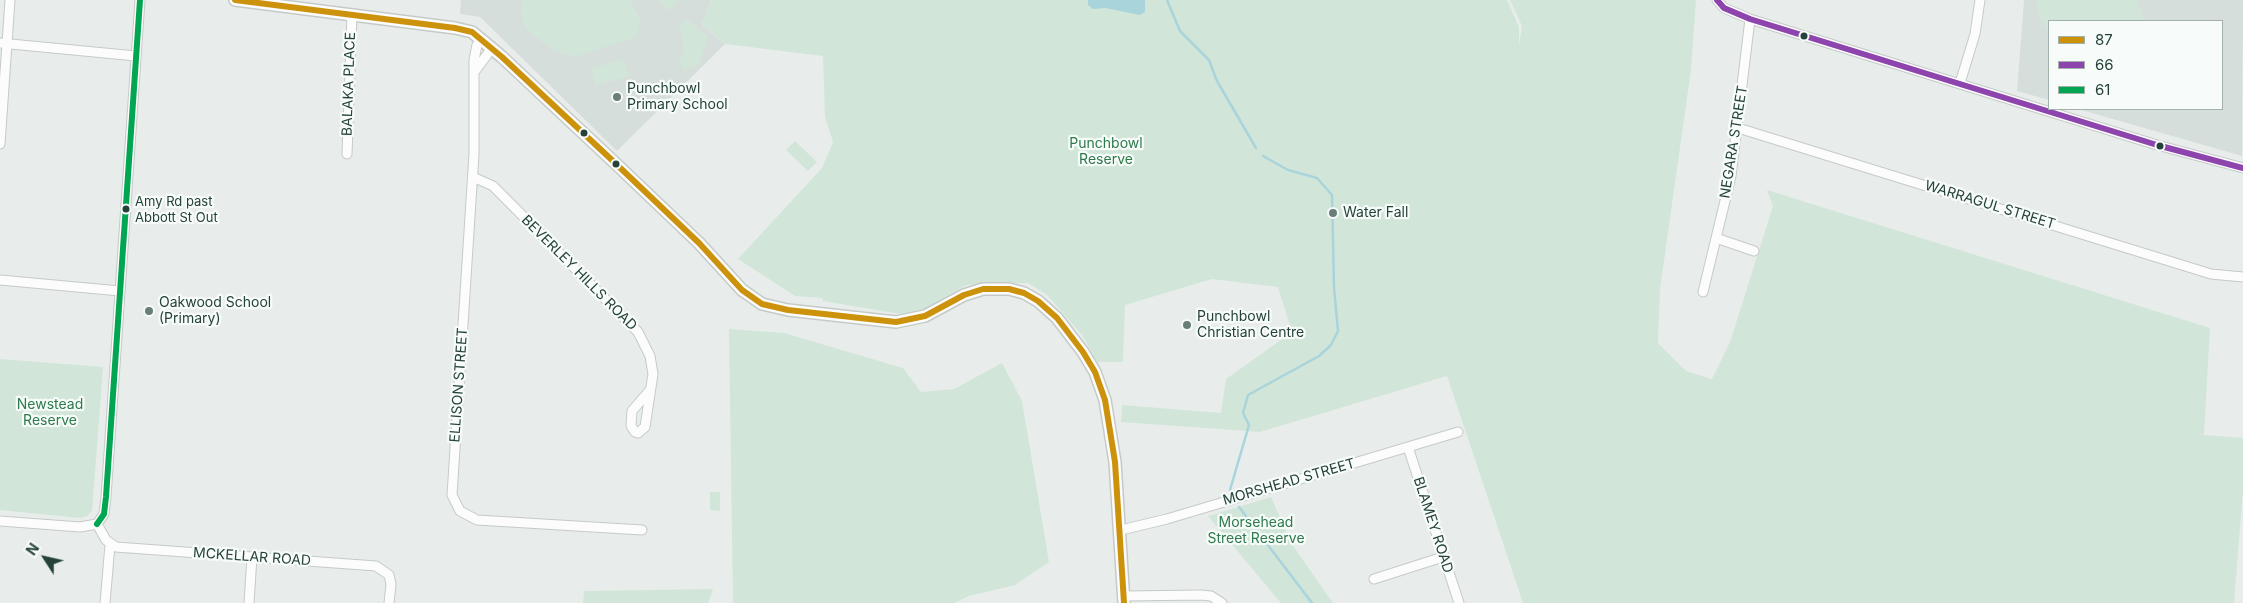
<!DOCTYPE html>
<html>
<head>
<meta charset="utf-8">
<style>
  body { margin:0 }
  #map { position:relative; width:2243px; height:603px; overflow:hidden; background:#e8edeb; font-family:Inter,sans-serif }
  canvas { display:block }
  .legend { position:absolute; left:2048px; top:20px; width:175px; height:90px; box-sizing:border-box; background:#f7fbf9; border:1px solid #a3b1ad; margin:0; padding:6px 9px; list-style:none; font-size:15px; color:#24423a }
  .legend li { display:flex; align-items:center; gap:10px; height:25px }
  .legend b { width:25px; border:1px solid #a3b1ad }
  .north { position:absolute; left:20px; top:533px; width:50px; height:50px; -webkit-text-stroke:4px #f7fbf9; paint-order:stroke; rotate:305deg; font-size:14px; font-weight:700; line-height:20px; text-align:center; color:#24423a }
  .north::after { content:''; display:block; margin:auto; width:18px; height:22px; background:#24423a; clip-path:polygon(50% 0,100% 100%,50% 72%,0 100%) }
</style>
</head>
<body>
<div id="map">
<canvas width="2243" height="603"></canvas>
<ul class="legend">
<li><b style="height:6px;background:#cd920c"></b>87</li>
<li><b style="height:6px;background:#8e44ad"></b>66</li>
<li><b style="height:6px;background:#00a651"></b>61</li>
</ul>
<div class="north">N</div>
</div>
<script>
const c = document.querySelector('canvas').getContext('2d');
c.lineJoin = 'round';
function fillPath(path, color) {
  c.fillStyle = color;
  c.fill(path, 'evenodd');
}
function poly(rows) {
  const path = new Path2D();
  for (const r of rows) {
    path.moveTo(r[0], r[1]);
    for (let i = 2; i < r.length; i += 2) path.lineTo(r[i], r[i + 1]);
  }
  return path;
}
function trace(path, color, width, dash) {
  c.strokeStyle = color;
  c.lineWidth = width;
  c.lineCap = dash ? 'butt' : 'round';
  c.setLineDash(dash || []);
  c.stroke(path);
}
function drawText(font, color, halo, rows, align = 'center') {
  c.font = font + ' Inter,sans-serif';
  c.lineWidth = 4.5;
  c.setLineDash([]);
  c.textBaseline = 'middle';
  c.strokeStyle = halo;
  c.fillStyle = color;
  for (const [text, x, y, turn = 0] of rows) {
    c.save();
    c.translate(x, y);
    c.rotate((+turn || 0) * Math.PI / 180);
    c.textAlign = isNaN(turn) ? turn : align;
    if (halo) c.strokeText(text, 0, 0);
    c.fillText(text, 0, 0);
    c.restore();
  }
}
const built = poly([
  [461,0,711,0,702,25,725,44,617,151,480,17,460,14],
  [2024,0,2243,0,2242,156,2078,109,2222,109,2222,21,2049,21,2049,100,2017,91]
]);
const green = poly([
  [522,0,630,0,641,20,636,37,577,56,566,55,550,48,526,29,521,13],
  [659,0,679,0,669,11],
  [711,0,1507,0,1519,27,1519,45,1522,26,1510,0,1696,0,1691,70,1660,289,1658,343,1686,371,1712,379,1730,342,1773,206,1767,190,2210,328,2204,435,2243,438,2243,490,2234,603,1523,603,1447,376,1260,432,1121,422,1122,405,1221,413,1226,379,1292,332,1278,287,1212,279,1125,305,1123,362,1097,362,1082,335,1047,295,1028,283,966,285,912,316,823,301,823,298,795,296,738,259,822,168,833,142,825,117,823,56,725,44,702,25],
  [2036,0,2137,0,2145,21,2049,21,2049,34,2039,17],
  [687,19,708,37,699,64,684,70,679,61,684,54,682,34,678,27],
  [624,59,629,76,596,86,591,69],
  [795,141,817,162,808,171,786,150],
  [729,329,784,333,903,368,921,392,954,389,1002,363,1022,401,1049,562,1015,585,969,596,954,603,733,603],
  [0,359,103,367,92,511,87,516,80,518,0,510],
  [710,492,720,492,720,511,710,510],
  [1271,497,1291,543,1333,603,1281,603,1208,516],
  [713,589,708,603,583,603,584,591]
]);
const water = poly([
  [1088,0,1145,0,1145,12,1140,15,1105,8,1093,9,1088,5]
]);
const stream = poly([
  [1167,0,1180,31,1209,60,1217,81,1256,148],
  [1230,490,1249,425,1243,413,1248,395,1319,356,1331,345,1338,331,1334,287,1332,195,1317,178,1288,170,1263,156],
  [1239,507,1312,603]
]);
const minor = poly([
  [1717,0,1724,8,1750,19,2157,145,2243,168],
  [481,39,477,45,474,60,474,154,452,495,460,511,477,520,642,530],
  [0,43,136,56],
  [475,71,492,48],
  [1960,83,1975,34,1980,0],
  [1738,128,2211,274,2243,277],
  [0,144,10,0],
  [347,154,352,14],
  [473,177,493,186,638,332,650,356,653,374,645,427,638,433,635,432,631,426,632,411,650,390],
  [1716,238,1754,251],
  [0,280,120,291],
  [1703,292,1731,176,1750,19],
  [1408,447,1459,603],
  [0,521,80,527,97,524],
  [97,524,104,514,106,497,140,0],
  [97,524,106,540,116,547,376,566,389,575,391,584,389,603],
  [1121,530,1167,519,1458,432],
  [1374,579,1443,557],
  [1125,596,1201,595,1211,596,1222,603],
  [105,603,110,545],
  [249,603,252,557]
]);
const tertiary = poly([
  [235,0,455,28,472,32,502,57,614,162,699,243,742,290,762,304,788,310,896,322,925,316,964,295,983,289,1009,289,1024,293,1038,301,1057,318,1083,352,1095,372,1105,400,1115,462,1124,603]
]);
const bus1 = poly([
  [235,0,455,28,472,32,502,57,614,162,699,243,742,290,762,304,788,310,896,322,925,316,964,295,983,289,1009,289,1024,293,1038,301,1057,318,1083,352,1095,372,1105,400,1115,462,1124,603]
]);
const bus2 = poly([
  [1717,0,1724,8,1750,19,2157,145,2243,168]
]);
const bus3 = poly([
  [97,524,104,514,106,497,140,0]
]);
const markers = [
  [1804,36,4.5,"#24423a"],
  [617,97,5,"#697e78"],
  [584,133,4.5,"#24423a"],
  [2160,146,4.5,"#24423a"],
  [616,164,4.5,"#24423a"],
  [126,209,4.5,"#24423a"],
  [1333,213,5,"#697e78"],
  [149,311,5,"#697e78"],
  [1187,325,5,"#697e78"]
];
const busNames = [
  ["Amy Rd past",135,202],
  ["Abbott St Out",135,218]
];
const streetNames = [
  ["BALAKA PLACE",349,84,-88],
  ["NEGARA STREET",1734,142,-81],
  ["WARRAGUL STREET",1990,205,17],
  ["BEVERLEY HILLS ROAD",579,273,45],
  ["ELLISON STREET",459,385,-86],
  ["MORSHEAD STREET",1289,482,-16],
  ["BLAMEY ROAD",1433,525,72],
  ["MCKELLAR ROAD",252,557,4]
];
const poiNames = [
  ["Punchbowl",627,89],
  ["Primary School",627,105],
  ["Water Fall",1343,213],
  ["Oakwood School",159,303],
  ["(Primary)",159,319],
  ["Punchbowl",1197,317],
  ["Christian Centre",1197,333]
];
const parkNames = [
  ["Punchbowl",1106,144],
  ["Reserve",1106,160],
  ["Newstead",50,405],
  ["Reserve",50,421],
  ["Morsehead",1256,523],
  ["Street Reserve",1256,539]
];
fillPath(built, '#d6dedb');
fillPath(green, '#d1e6d8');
fillPath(water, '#a9d4db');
trace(stream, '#a9d4db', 2.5);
trace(minor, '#c5cac8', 11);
trace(tertiary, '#c5cac8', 14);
trace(minor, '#fcfcfc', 9);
trace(tertiary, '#fcfcfc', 11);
trace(bus1, '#cd920c', 6);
trace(bus2, '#8e44ad', 6);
trace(bus3, '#00a651', 6);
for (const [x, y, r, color] of markers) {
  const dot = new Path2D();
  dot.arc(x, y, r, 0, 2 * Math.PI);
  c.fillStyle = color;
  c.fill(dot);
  trace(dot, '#f7fbf9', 2);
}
drawText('13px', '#24423a', '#f7fbf9', busNames, 'left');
drawText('14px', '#24423a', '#f7fbf9', streetNames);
drawText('14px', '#24423a', '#f7fbf9', poiNames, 'left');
drawText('14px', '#2d7a4b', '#f7fbf9', parkNames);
</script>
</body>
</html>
